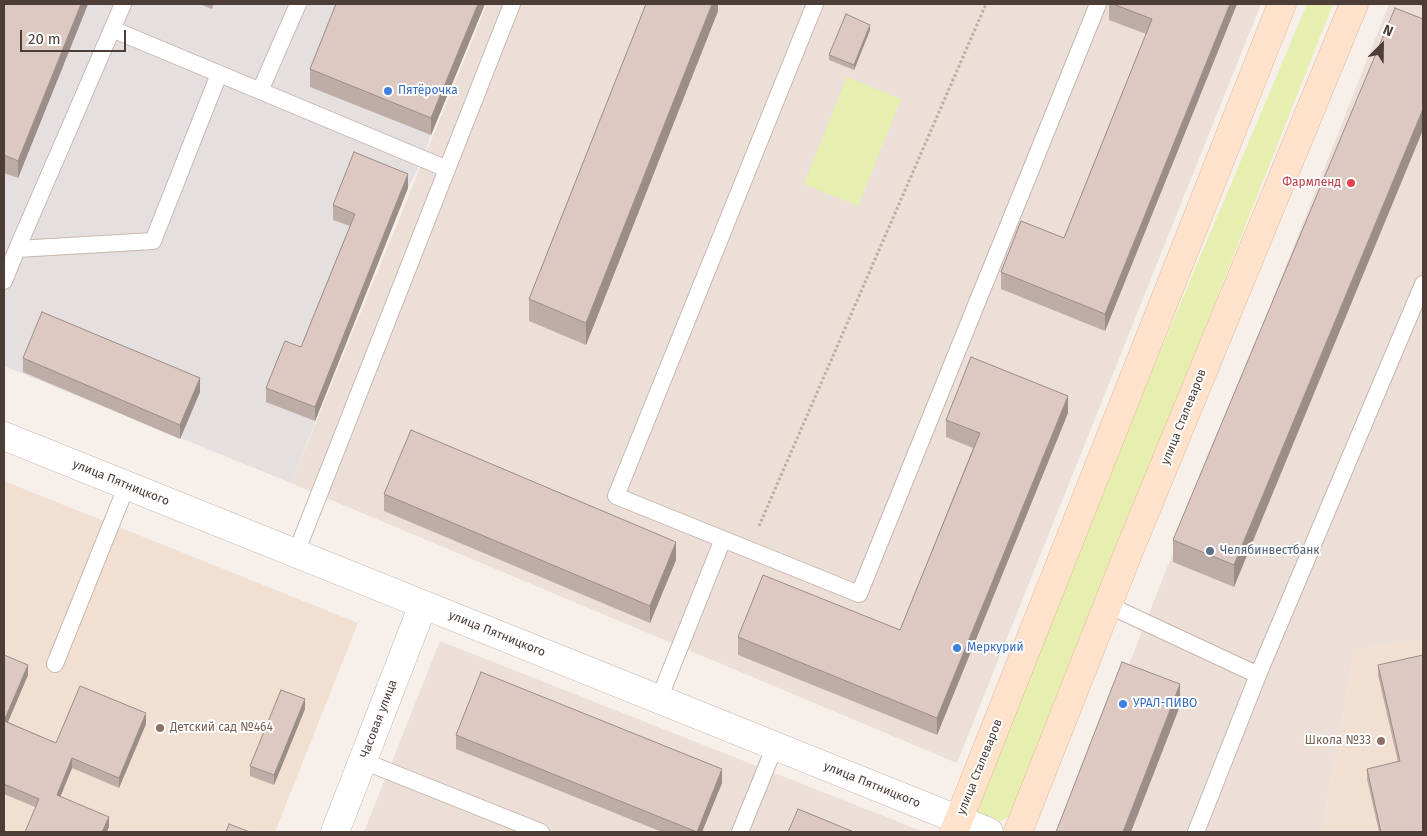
<!DOCTYPE html>
<html>
<head>
<meta charset="utf-8">
<style>
  body { margin:0 }
  #map { position:relative; width:1427px; height:836px; overflow:hidden; background:#f7efea; font-family:"Fira Sans",sans-serif }
  canvas { display:block }
  .frame { position:absolute; inset:0; border:5px solid #4c3d37; pointer-events:none }
  .north { position:absolute; left:1357px; top:20px; width:50px; height:50px; -webkit-text-stroke:4px #fff; paint-order:stroke; rotate:23deg; font-size:14px; font-weight:700; line-height:20px; text-align:center; color:#4c3d37 }
  .north::after { content:''; display:block; margin:auto; width:18px; height:22px; background:#4c3d37; clip-path:polygon(50% 0,100% 100%,50% 72%,0 100%) }
  .scale { position:absolute; left:20px; top:30px; width:106px; height:22px; box-sizing:border-box; border:2px solid #4c3d37; border-top:0; padding-left:6px; font-size:15px; line-height:18px; white-space:nowrap; color:#4c3d37; -webkit-text-stroke:4px #fff; paint-order:stroke }
</style>
</head>
<body>
<div id="map">
<canvas width="1427" height="836"></canvas>
<div class="frame"></div>
<div class="north">N</div>
<div class="scale">20 m</div>
</div>
<script>
const c = document.querySelector('canvas').getContext('2d');
c.lineJoin = 'round';
function fillPath(path, color) {
  c.fillStyle = color;
  c.fill(path, 'evenodd');
}
function poly(rows) {
  const path = new Path2D();
  for (const r of rows) {
    path.moveTo(r[0], r[1]);
    for (let i = 2; i < r.length; i += 2) path.lineTo(r[i], r[i + 1]);
  }
  return path;
}
function trace(path, color, width, dash) {
  c.strokeStyle = color;
  c.lineWidth = width;
  c.lineCap = dash ? 'butt' : 'round';
  c.setLineDash(dash || []);
  c.stroke(path);
}
function drawText(font, color, halo, rows, align = 'center') {
  c.font = font + ' "Fira Sans",sans-serif';
  c.lineWidth = 4;
  c.setLineDash([]);
  c.textBaseline = 'middle';
  c.strokeStyle = halo;
  c.fillStyle = color;
  for (const [text, x, y, turn = 0] of rows) {
    c.save();
    c.translate(x, y);
    c.rotate((+turn || 0) * Math.PI / 180);
    c.textAlign = isNaN(turn) ? turn : align;
    if (halo) c.strokeText(text, 0, 0);
    c.fillText(text, 0, 0);
    c.restore();
  }
}
const residential = poly([
  [487,4,1261,4,957,763,291,483],
  [1389,4,1423,4,1423,639,1355,650,1322,832,1063,832],
  [440,641,924,832,364,832]
]);
const education = poly([
  [4,481,358,623,275,832,4,832],
  [1423,639,1423,832,1322,832,1355,650]
]);
const green = poly([
  [1307,4,1333,4,1013,814,1001,821,978,812,972,797],
  [847,77,901,99,858,206,804,184]
]);
const parking = poly([
  [4,4,485,4,431,135,423,159,408,188,291,483,4,366]
]);
const path = poly([
  [1421,4,1423,5],
  [759,526,986,4]
]);
const lane = poly([
  [815,4,616,496,859,594,1098,4],
  [112,29,447,169],
  [260,91,298,4],
  [17,249,123,4],
  [4,281,17,249,153,241,219,74],
  [296,553,512,4],
  [1108,605,1258,675],
  [55,664,127,485],
  [659,699,723,539],
  [363,761,541,832],
  [740,832,775,746],
  [1196,832,1258,675,1423,284]
]);
const street = poly([
  [4,436,989,832],
  [335,832,423,605]
]);
const secondary = poly([
  [954,832,1282,4],
  [1018,832,1129,551,1354,4]
]);
const wall = poly([
  [4,4,88,4,18,178,4,173],
  [199,4,214,4,212,9],
  [336,4,485,4,431,135,310,87,310,69],
  [718,4,718,11,586,345,529,321,529,299],
  [1109,4,1237,4,1105,331,1001,289,1001,272,1064,238,1146,34,1109,20],
  [1423,19,1234,587,1173,562,1173,540],
  [870,30,854,70,829,60,829,55],
  [408,188,315,421,266,402,266,388,301,347,350,226,333,220,333,205],
  [23,358,200,392,180,439,23,372],
  [1068,413,937,735,738,655,738,637,900,630,973,448,946,437,946,420],
  [384,494,676,560,650,623,384,511],
  [4,655,28,675,8,722,56,743,146,724,119,788,72,768,60,797,109,827,35,807,4,794],
  [1378,665,1423,832,1379,832,1367,779,1367,769,1398,762,1378,675],
  [305,709,274,785,250,776,250,766],
  [456,735,722,783,702,832,662,832,456,749]
]);
const shadedWall = poly([
  [81,4,88,4,18,178,18,161],
  [478,4,485,4,431,135,431,118],
  [712,4,718,4,718,11,586,345,586,323],
  [1230,4,1237,4,1105,331,1105,314],
  [870,25,870,30,854,70,854,65],
  [1423,109,1423,130,1234,587,1234,565],
  [408,174,408,188,315,421,315,407],
  [200,378,200,392,180,439,180,425],
  [1068,396,1068,413,937,735,937,718],
  [676,542,676,560,650,623,650,606],
  [28,665,28,675,4,731,4,721],
  [1180,684,1180,706,1131,832,1123,832],
  [305,699,305,709,274,785,274,775],
  [146,713,146,724,119,788,119,778],
  [72,758,72,768,57,805,57,795],
  [722,769,722,783,702,832,697,832],
  [109,817,109,827,107,832,102,832]
]);
const building = poly([
  [4,4,81,4,18,161,4,155,4,4],
  [336,4,478,4,431,118,310,69,336,4],
  [646,4,712,4,586,323,529,299,646,4],
  [1113,4,1230,4,1105,314,1001,272,1021,221,1064,238,1152,19,1113,4],
  [1395,8,1423,19,1423,109,1234,565,1173,540,1395,8],
  [846,14,870,25,854,65,829,55,846,14],
  [354,152,408,174,315,407,266,388,285,341,301,347,355,214,333,205,354,152],
  [42,312,200,378,180,425,23,358,42,312],
  [971,357,1068,396,937,718,738,637,763,575,900,630,980,433,946,420,971,357],
  [411,430,676,542,650,606,384,494,411,430],
  [4,655,28,665,4,721,56,743,80,686,146,713,119,778,72,758,57,795,109,817,102,832,25,832,39,799,4,784,4,655],
  [1423,655,1423,832,1381,832,1367,769,1400,761,1378,665,1423,655],
  [1122,662,1180,684,1123,832,1056,832,1122,662],
  [481,672,722,769,697,832,456,735,481,672],
  [281,690,305,699,274,775,250,766,281,690],
  [798,809,854,832,788,832,798,809],
  [229,824,250,832,226,832,229,824]
]);
const markers = [
  [388,91,5,"#3f7fe0"],
  [1351,183,5,"#e0444e"],
  [1210,551,5,"#5c6f8a"],
  [957,648,5,"#3f7fe0"],
  [1123,704,5,"#3f7fe0"],
  [160,728,5,"#8d6e63"],
  [1381,741,5,"#8d6e63"]
];
const shopNames = [
  ["Пятёрочка",398,91],
  ["Меркурий",967,648],
  ["УРАЛ-ПИВО",1133,704]
];
const healthNames = [
  ["Фармленд",1341,183]
];
const streetNames = [
  ["улица Сталеваров",1184,417,-68],
  ["улица Пятницкого",121,483,22],
  ["улица Пятницкого",497,634,22],
  ["Часовая улица",379,719,-69],
  ["улица Сталеваров",980,767,-68],
  ["улица Пятницкого",872,785,22]
];
const serviceNames = [
  ["Челябинвестбанк",1220,551]
];
const educationNames = [
  ["Детский сад №464",170,728],
  ["Школа №33",1371,741,"right"]
];
fillPath(residential, '#ebdfd7');
fillPath(education, '#f1dfd2');
fillPath(green, '#e6efaf');
fillPath(parking, '#e5e0df');
trace(lane, '#c6b6ae', 18);
trace(street, '#c6b6ae', 29);
trace(secondary, '#e2b899', 29);
trace(path, '#c7a99a', 3, [2.5, 2.5]);
trace(lane, '#fff', 16);
trace(street, '#fff', 28);
trace(secondary, '#ffe2cb', 28);
fillPath(wall, '#beada6');
fillPath(shadedWall, '#9b8d87');
fillPath(building, '#ddc9c1');
trace(building, '#9b8d87', 1);
for (const [x, y, r, color] of markers) {
  const dot = new Path2D();
  dot.arc(x, y, r, 0, 2 * Math.PI);
  c.fillStyle = color;
  c.fill(dot);
  trace(dot, '#fff', 2);
}
drawText('12px', '#366cbe', '#fff', shopNames, 'left');
drawText('12px', '#be3a42', '#fff', healthNames, 'right');
drawText('12px', '#4c3d37', '#fff', streetNames);
drawText('12px', '#4e5e75', '#fff', serviceNames, 'left');
drawText('12px', '#785e54', '#fff', educationNames, 'left');
</script>
</body>
</html>
